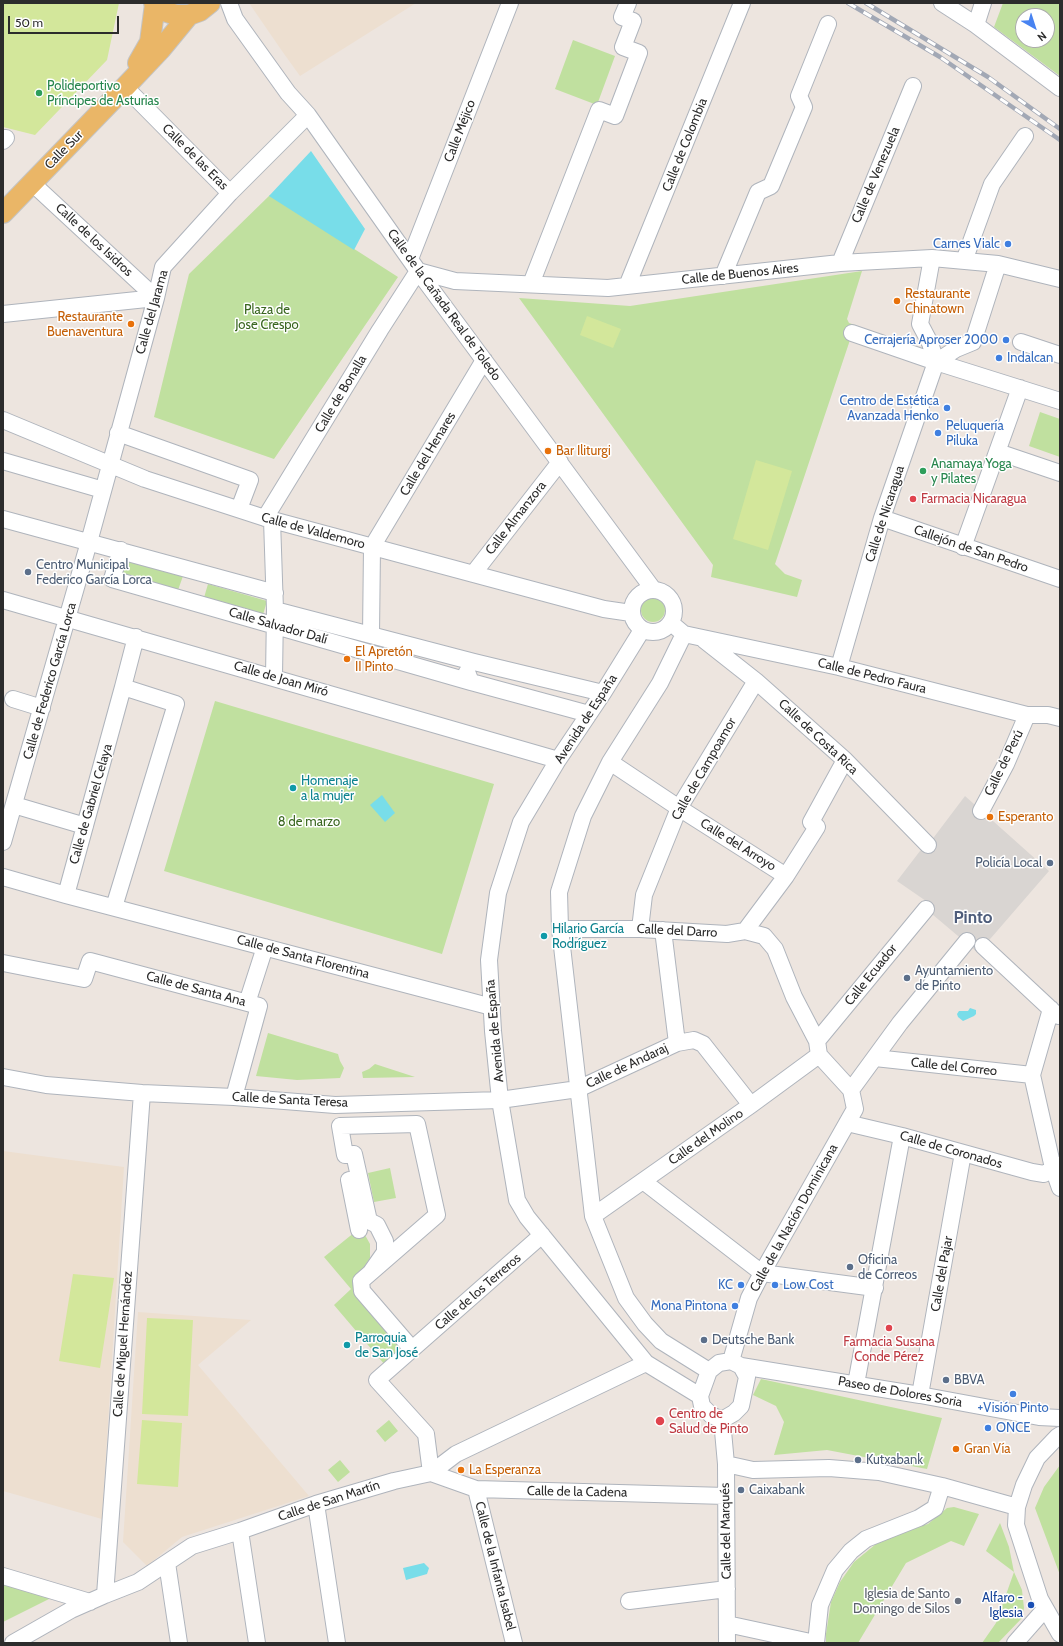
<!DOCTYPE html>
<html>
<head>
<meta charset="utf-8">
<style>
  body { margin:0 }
  #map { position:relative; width:1063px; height:1646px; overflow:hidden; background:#ede5df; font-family:Cabin,sans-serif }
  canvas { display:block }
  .frame { position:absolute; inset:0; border:4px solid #2c2c2c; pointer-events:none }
  .north { position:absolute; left:1015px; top:8px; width:40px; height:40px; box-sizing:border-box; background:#fff; border:1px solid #ababab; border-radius:50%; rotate:141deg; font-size:11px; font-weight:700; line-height:16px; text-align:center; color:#2c2c2c }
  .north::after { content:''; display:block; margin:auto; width:14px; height:18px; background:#4883f1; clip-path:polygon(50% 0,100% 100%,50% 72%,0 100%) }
  .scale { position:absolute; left:8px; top:16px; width:111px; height:18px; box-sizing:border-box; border:2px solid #2c2c2c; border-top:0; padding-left:5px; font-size:12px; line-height:14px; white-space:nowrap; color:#2c2c2c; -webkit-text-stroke:3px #fff; paint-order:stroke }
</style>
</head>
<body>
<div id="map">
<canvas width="1063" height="1646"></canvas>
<div class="frame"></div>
<div class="north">N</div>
<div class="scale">50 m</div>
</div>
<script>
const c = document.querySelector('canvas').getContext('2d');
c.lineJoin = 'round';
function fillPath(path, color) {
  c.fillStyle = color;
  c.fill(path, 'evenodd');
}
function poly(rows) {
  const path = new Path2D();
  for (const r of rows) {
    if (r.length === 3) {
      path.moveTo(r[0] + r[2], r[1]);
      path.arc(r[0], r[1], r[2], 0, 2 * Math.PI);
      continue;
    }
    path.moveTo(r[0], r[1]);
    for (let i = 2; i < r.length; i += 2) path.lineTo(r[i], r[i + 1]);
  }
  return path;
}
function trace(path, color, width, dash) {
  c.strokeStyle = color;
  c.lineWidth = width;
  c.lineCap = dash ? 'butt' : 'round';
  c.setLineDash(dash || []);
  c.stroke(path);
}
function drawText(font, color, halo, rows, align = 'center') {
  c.font = font + ' Cabin,sans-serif';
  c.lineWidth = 3;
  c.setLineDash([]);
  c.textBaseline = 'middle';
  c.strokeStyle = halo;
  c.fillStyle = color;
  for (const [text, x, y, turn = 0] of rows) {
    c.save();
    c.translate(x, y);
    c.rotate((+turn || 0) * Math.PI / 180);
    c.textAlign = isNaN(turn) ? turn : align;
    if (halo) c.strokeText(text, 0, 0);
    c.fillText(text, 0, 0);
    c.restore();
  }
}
const education = poly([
  [249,3,416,3,300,76,282,51],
  [3,1151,124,1167,102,1519,3,1491],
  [138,1312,251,1320,198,1365,309,1496,182,1537,147,1566,123,1542]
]);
const green = poly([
  [1003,3,1060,3,1060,76,994,27],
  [1023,16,1047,16,1047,40,1023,40],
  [573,40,615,56,597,105,555,89],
  [270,195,398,277,274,459,154,417,189,274],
  [862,271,847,319,849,323,855,325,775,564,785,574,802,580,797,597,711,577,713,565,519,298,630,306],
  [1040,412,1060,419,1060,457,1029,446],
  [124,558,183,576,177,593,118,576],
  [208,584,267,601,262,618,203,601],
  [653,610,12],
  [215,701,494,784,442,954,164,871],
  [268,1033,338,1054,340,1061,344,1068,340,1078,297,1080,256,1076],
  [375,1064,415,1077,363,1078,362,1072,369,1069],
  [390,1168,396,1198,374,1202,368,1173],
  [364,1227,369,1229,365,1235,370,1244,370,1258,362,1270,358,1288,353,1292,402,1351,385,1365,334,1305,351,1289,324,1257,355,1232],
  [761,1379,942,1418,927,1469,827,1450,774,1455,784,1422,776,1406,753,1395],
  [389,1420,398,1431,385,1442,376,1431],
  [340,1460,350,1472,338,1482,328,1470],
  [1060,1465,1060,1575,1035,1508,1044,1487],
  [954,1507,979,1514,964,1546,951,1541,906,1563,858,1643,826,1643,826,1634,831,1602,840,1582,854,1562,876,1544,908,1529,928,1524,947,1508],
  [1000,1523,1009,1547,1014,1572,1022,1590,1024,1608,1022,1618,998,1643,982,1643,996,1623,1014,1572,986,1551],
  [3,1576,61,1593,3,1622]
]);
const pitch = poly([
  [3,3,119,3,107,60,35,135,3,127],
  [587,316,621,329,613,348,580,335],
  [756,460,792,471,768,550,733,539],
  [73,1274,114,1278,100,1368,59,1361],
  [147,1318,193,1320,188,1416,142,1414],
  [142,1420,182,1423,178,1487,137,1484]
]);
const plaza = poly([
  [965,796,1049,871,991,938,977,952,926,909,926,901,897,881,920,851,928,845]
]);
const water = poly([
  [311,151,365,229,354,250,269,196],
  [382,795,395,813,385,822,370,805],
  [970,1008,976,1010,976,1014,974,1016,963,1021,958,1017,957,1014,959,1011,968,1011],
  [424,1563,429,1568,427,1574,406,1580,403,1568]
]);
const minor = poly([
  [229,3,235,19,288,93,308,115,418,271,653,589],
  [942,3,976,25,1060,88],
  [976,25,983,3],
  [125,87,230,193],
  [3,138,6,138,3,141],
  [32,183,156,298],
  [932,258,920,324,930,343,936,362],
  [410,259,510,3],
  [964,261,992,184,1025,136],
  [840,263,913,86],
  [418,271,455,281,608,288,840,263,932,258,998,264,1060,279],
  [723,276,758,192,771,186,804,107,799,96,828,24],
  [531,284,599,110,615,116,639,53,623,47,633,21,622,17,628,3],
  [627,286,742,3],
  [3,314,156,298],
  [852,333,936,362,1060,401],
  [1021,342,1060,355],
  [3,420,145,479,265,518,604,609,631,613],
  [118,433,250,480,239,509],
  [998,452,1060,473],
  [3,461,103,490],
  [265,518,380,330,418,271],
  [882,518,1060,579],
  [3,519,275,593],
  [272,520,275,610,274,677],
  [963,547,1020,388],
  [121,550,112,579,471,682],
  [473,574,560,462],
  [653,611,21],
  [3,600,558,760],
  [275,610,474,662,603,693],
  [671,623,684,634,839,667,1027,715,1048,715,1060,718],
  [642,630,603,693,558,760,521,822,498,893,489,960,493,1031,500,1100,517,1200,527,1217,646,1363,700,1396],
  [684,634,660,683,610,762,583,816,559,892,560,929,593,1216,626,1298,645,1324,661,1341,709,1371],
  [371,635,372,547,484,360],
  [704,640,756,681,845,760,928,845],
  [839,667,882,518,936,362,956,349,973,342,998,264],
  [467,672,471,682,589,714],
  [123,687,136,637],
  [13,699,42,708],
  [610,762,679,808,786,876],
  [14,805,85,826],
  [981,811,1006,764,1027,715],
  [3,842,89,542,156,298,163,267,230,193,308,115],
  [3,877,66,895,492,1007],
  [66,895,123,687,176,704,114,907],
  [560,929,640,929,727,934,745,931,764,936,775,949,794,997,817,1041,819,1055,851,1090,855,1109,762,1273,749,1298,731,1361],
  [640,929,644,895,679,808,756,681],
  [663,930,677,1043],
  [745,931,786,876,817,827,811,822,845,760],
  [983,946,1058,1016],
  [3,963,84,979,90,961,259,1006,234,1097],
  [247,1003,265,947],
  [1051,1009,1032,1075,1053,1168,1060,1188],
  [817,1041,926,909],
  [875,1058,1032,1075],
  [3,1077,46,1085,142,1093,234,1097,335,1105,500,1100,578,1089,677,1043,694,1040,703,1044,751,1105],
  [851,1090,900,1023,967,941],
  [847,1123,902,1136,1032,1172,1044,1174,1060,1165],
  [349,1180,359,1230],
  [643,1181,762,1273,875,1288],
  [593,1216,751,1105,819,1055],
  [542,1235,377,1380,426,1434,431,1473,476,1489,726,1496],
  [371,1272,385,1252,385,1241,377,1225,369,1221,354,1154,345,1155,340,1126,417,1124,437,1215,361,1281,362,1291,412,1349],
  [731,1361,741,1366,747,1377,741,1406,734,1413,722,1420,711,1415,702,1406,700,1396,709,1371,719,1363,731,1361],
  [741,1366,920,1395,1039,1417,1060,1418],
  [856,1384,902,1136],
  [920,1395,963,1153],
  [722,1420,726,1464,727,1643],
  [1060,1435,1057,1437,1037,1458,1024,1485,1017,1507,1016,1525,1040,1599,1060,1634],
  [726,1464,753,1470,829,1468,879,1472,942,1486,1017,1507],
  [476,1489,514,1643],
  [316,1504,337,1643],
  [240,1531,257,1643],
  [167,1563,179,1643],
  [3,1576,90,1602],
  [105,1595,142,1093],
  [629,1601,727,1589],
  [727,1624,815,1643],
  [13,1643,71,1610,105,1595,138,1582,192,1546,240,1531,316,1504,394,1481,431,1473,456,1454,646,1363],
  [816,1643,820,1605,835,1570,851,1551,866,1539,919,1518,935,1508,942,1486],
  [1015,1643,1045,1609]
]);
const major = poly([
  [154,3,164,11,176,15,189,15,200,11,210,3],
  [138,63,150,42,155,4],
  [3,213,125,87,161,49,189,15]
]);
const rail = poly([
  [848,3,940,57,1060,140],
  [866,3,988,77,1060,129]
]);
const markers = [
  [39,93,4,"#2e9e5b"],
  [1008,244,4,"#3f7fe0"],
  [897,301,4,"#e8710a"],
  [131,324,4,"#e8710a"],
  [1006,340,4,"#3f7fe0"],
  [999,358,4,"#3f7fe0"],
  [947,408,4,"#3f7fe0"],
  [938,433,4,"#3f7fe0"],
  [548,451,4,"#e8710a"],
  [923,471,4,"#2e9e5b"],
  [913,499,4,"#e0444e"],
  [28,572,4,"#5c6f8a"],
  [347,659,4,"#e8710a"],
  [293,788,4,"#0f9aa8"],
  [990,817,4,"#e8710a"],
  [1050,863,4,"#5c6f8a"],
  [544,936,4,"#0f9aa8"],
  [907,978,4,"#5c6f8a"],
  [850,1267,4,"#5c6f8a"],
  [741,1285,4,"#3f7fe0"],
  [775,1285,4,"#3f7fe0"],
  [735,1306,4,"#3f7fe0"],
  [889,1328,4,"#e0444e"],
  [704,1340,4,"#5c6f8a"],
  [347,1345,4,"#0f9aa8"],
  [946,1380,4,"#5c6f8a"],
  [1013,1394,4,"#3f7fe0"],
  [660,1421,5,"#e0444e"],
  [988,1428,4,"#3f7fe0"],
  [956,1449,4,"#e8710a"],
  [858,1460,4,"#5c6f8a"],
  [461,1470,4,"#e8710a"],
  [741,1490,4,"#5c6f8a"],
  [958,1601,4,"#6b7280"],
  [1031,1605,4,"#1a4fb4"]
];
const leisureNames = [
  ["Polideportivo",47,86],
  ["Príncipes de Asturias",47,101],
  ["Anamaya Yoga",931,464],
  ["y Pilates",931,479]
];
const streetNames = [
  ["Calle Méjico",460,131,-69],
  ["Calle de Colombia",685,145,-68],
  ["Calle Sur",64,150,-46],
  ["Calle de las Eras",195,157,45],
  ["Calle de Venezuela",876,175,-67],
  ["Calle de los Isidros",94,240,43],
  ["Calle de Buenos Aires",740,274,-6],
  ["Calle de la Cañada Real de Toledo",444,305,54],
  ["Calle del Jarama",152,312,-74],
  ["Calle de Bonalla",341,394,-59],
  ["Calle del Henares",428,454,-59],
  ["Calle de Nicaragua",885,514,-72],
  ["Calle Almanzora",516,518,-52],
  ["Calle de Valdemoro",313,531,15],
  ["Callejón de San Pedro",971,549,19],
  ["Calle Salvador Dalí",278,626,16],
  ["Calle de Pedro Faura",872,676,14],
  ["Calle de Joan Miró",281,679,16],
  ["Calle de Federico García Lorca",50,681,-74],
  ["Avenida de España",586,719,-57],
  ["Calle de Costa Rica",818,737,43],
  ["Calle de Perú",1004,763,-64],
  ["Calle de Campoamor",704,769,-60],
  ["Calle de Gabriel Celaya",91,804,-74],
  ["Calle del Arroyo",738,845,32],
  ["Calle del Darro",677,931,3],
  ["Calle de Santa Florentina",303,957,15],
  ["Calle Ecuador",871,975,-51],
  ["Calle de Santa Ana",196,989,15],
  ["Avenida de España",495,1031,-95],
  ["Calle de Andaraj",627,1066,-25],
  ["Calle del Correo",954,1067,6],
  ["Calle de Santa Teresa",290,1100,3],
  ["Calle del Molino",706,1137,-35],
  ["Calle de Coronados",951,1150,16],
  ["Calle de la Nación Dominicana",794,1218,-61],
  ["Calle del Pajar",942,1274,-80],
  ["Calle de los Terreros",478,1292,-41],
  ["Calle de Miguel Hernández",123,1344,-86],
  ["Paseo de Dolores Soria",900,1392,10],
  ["Calle de la Cadena",577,1492,1],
  ["Calle de San Martín",329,1501,-18],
  ["Calle del Marqués",726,1531,-91],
  ["Calle de la Infanta Isabel",495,1566,76]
];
const shopNames = [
  ["Carnes Vialc",1000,244],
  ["Cerrajería Aproser 2000",998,340],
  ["Indalcan",1007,358,"left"],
  ["Centro de Estética",939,401],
  ["Avanzada Henko",939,416],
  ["Peluquería",946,426,"left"],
  ["Piluka",946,441,"left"],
  ["KC",733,1285],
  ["Low Cost",783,1285,"left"],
  ["Mona Pintona",727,1306],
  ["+Visión Pinto",1013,1408,"center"],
  ["ONCE",996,1428,"left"]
];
const foodNames = [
  ["Restaurante",905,294],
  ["Chinatown",905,309],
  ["Restaurante",123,317,"right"],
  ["Buenaventura",123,332,"right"],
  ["Bar Iliturgi",556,451],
  ["El Apretón",355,652],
  ["II Pinto",355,667],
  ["Esperanto",998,817],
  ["Gran Vía",964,1449],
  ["La Esperanza",469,1470]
];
const parkNames = [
  ["Plaza de",267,310],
  ["Jose Crespo",267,325],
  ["8 de marzo",309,822]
];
const healthNames = [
  ["Farmacia Nicaragua",921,499],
  ["Farmacia Susana",889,1342,"center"],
  ["Conde Pérez",889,1357,"center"],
  ["Centro de",669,1414],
  ["Salud de Pinto",669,1429]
];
const serviceNames = [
  ["Centro Municipal",36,565],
  ["Federico García Lorca",36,580],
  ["Policía Local",1042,863,"right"],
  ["Ayuntamiento",915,971],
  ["de Pinto",915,986],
  ["Oficina",858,1260],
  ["de Correos",858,1275],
  ["Deutsche Bank",712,1340],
  ["BBVA",954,1380],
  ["Kutxabank",866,1460],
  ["Caixabank",749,1490]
];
const cultureNames = [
  ["Homenaje",301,781],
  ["a la mujer",301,796],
  ["Hilario García",552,929],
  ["Rodríguez",552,944],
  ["Parroquia",355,1338],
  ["de San José",355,1353]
];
const worshipNames = [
  ["Iglesia de Santo",950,1594],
  ["Domingo de Silos",950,1609]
];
const transitNames = [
  ["Alfaro -",1023,1598],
  ["Iglesia",1023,1613]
];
const districtNames = [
  ["Pinto",973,918]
];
fillPath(education, '#eddfd0');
fillPath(green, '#c0e09f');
fillPath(pitch, '#d3e79b');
fillPath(plaza, '#d9d5d2');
fillPath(water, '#78dde9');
trace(minor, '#afb4bc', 18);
trace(major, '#c4c4c4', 22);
trace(minor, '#fff', 16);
trace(major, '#eab667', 20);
trace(rail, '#a2a8b5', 4.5);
trace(rail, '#fff', 3, [9]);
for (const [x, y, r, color] of markers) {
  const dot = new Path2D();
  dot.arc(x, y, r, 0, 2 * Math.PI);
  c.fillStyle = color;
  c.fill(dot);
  trace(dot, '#fff', 1.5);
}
drawText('13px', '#27864d', '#fff', leisureNames, 'left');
drawText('13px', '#2c2c2c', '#fff', streetNames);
drawText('13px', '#366cbe', '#fff', shopNames, 'right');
drawText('13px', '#c56008', '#fff', foodNames, 'left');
drawText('13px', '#39661f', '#fff', parkNames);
drawText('13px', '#be3a42', '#fff', healthNames, 'left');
drawText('13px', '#4e5e75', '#fff', serviceNames, 'left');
drawText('13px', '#0d838f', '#fff', cultureNames, 'left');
drawText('13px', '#5b616d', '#fff', worshipNames, 'right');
drawText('13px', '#164399', '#fff', transitNames, 'right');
drawText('bold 17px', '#4e5d7b', '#fff', districtNames);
</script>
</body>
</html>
